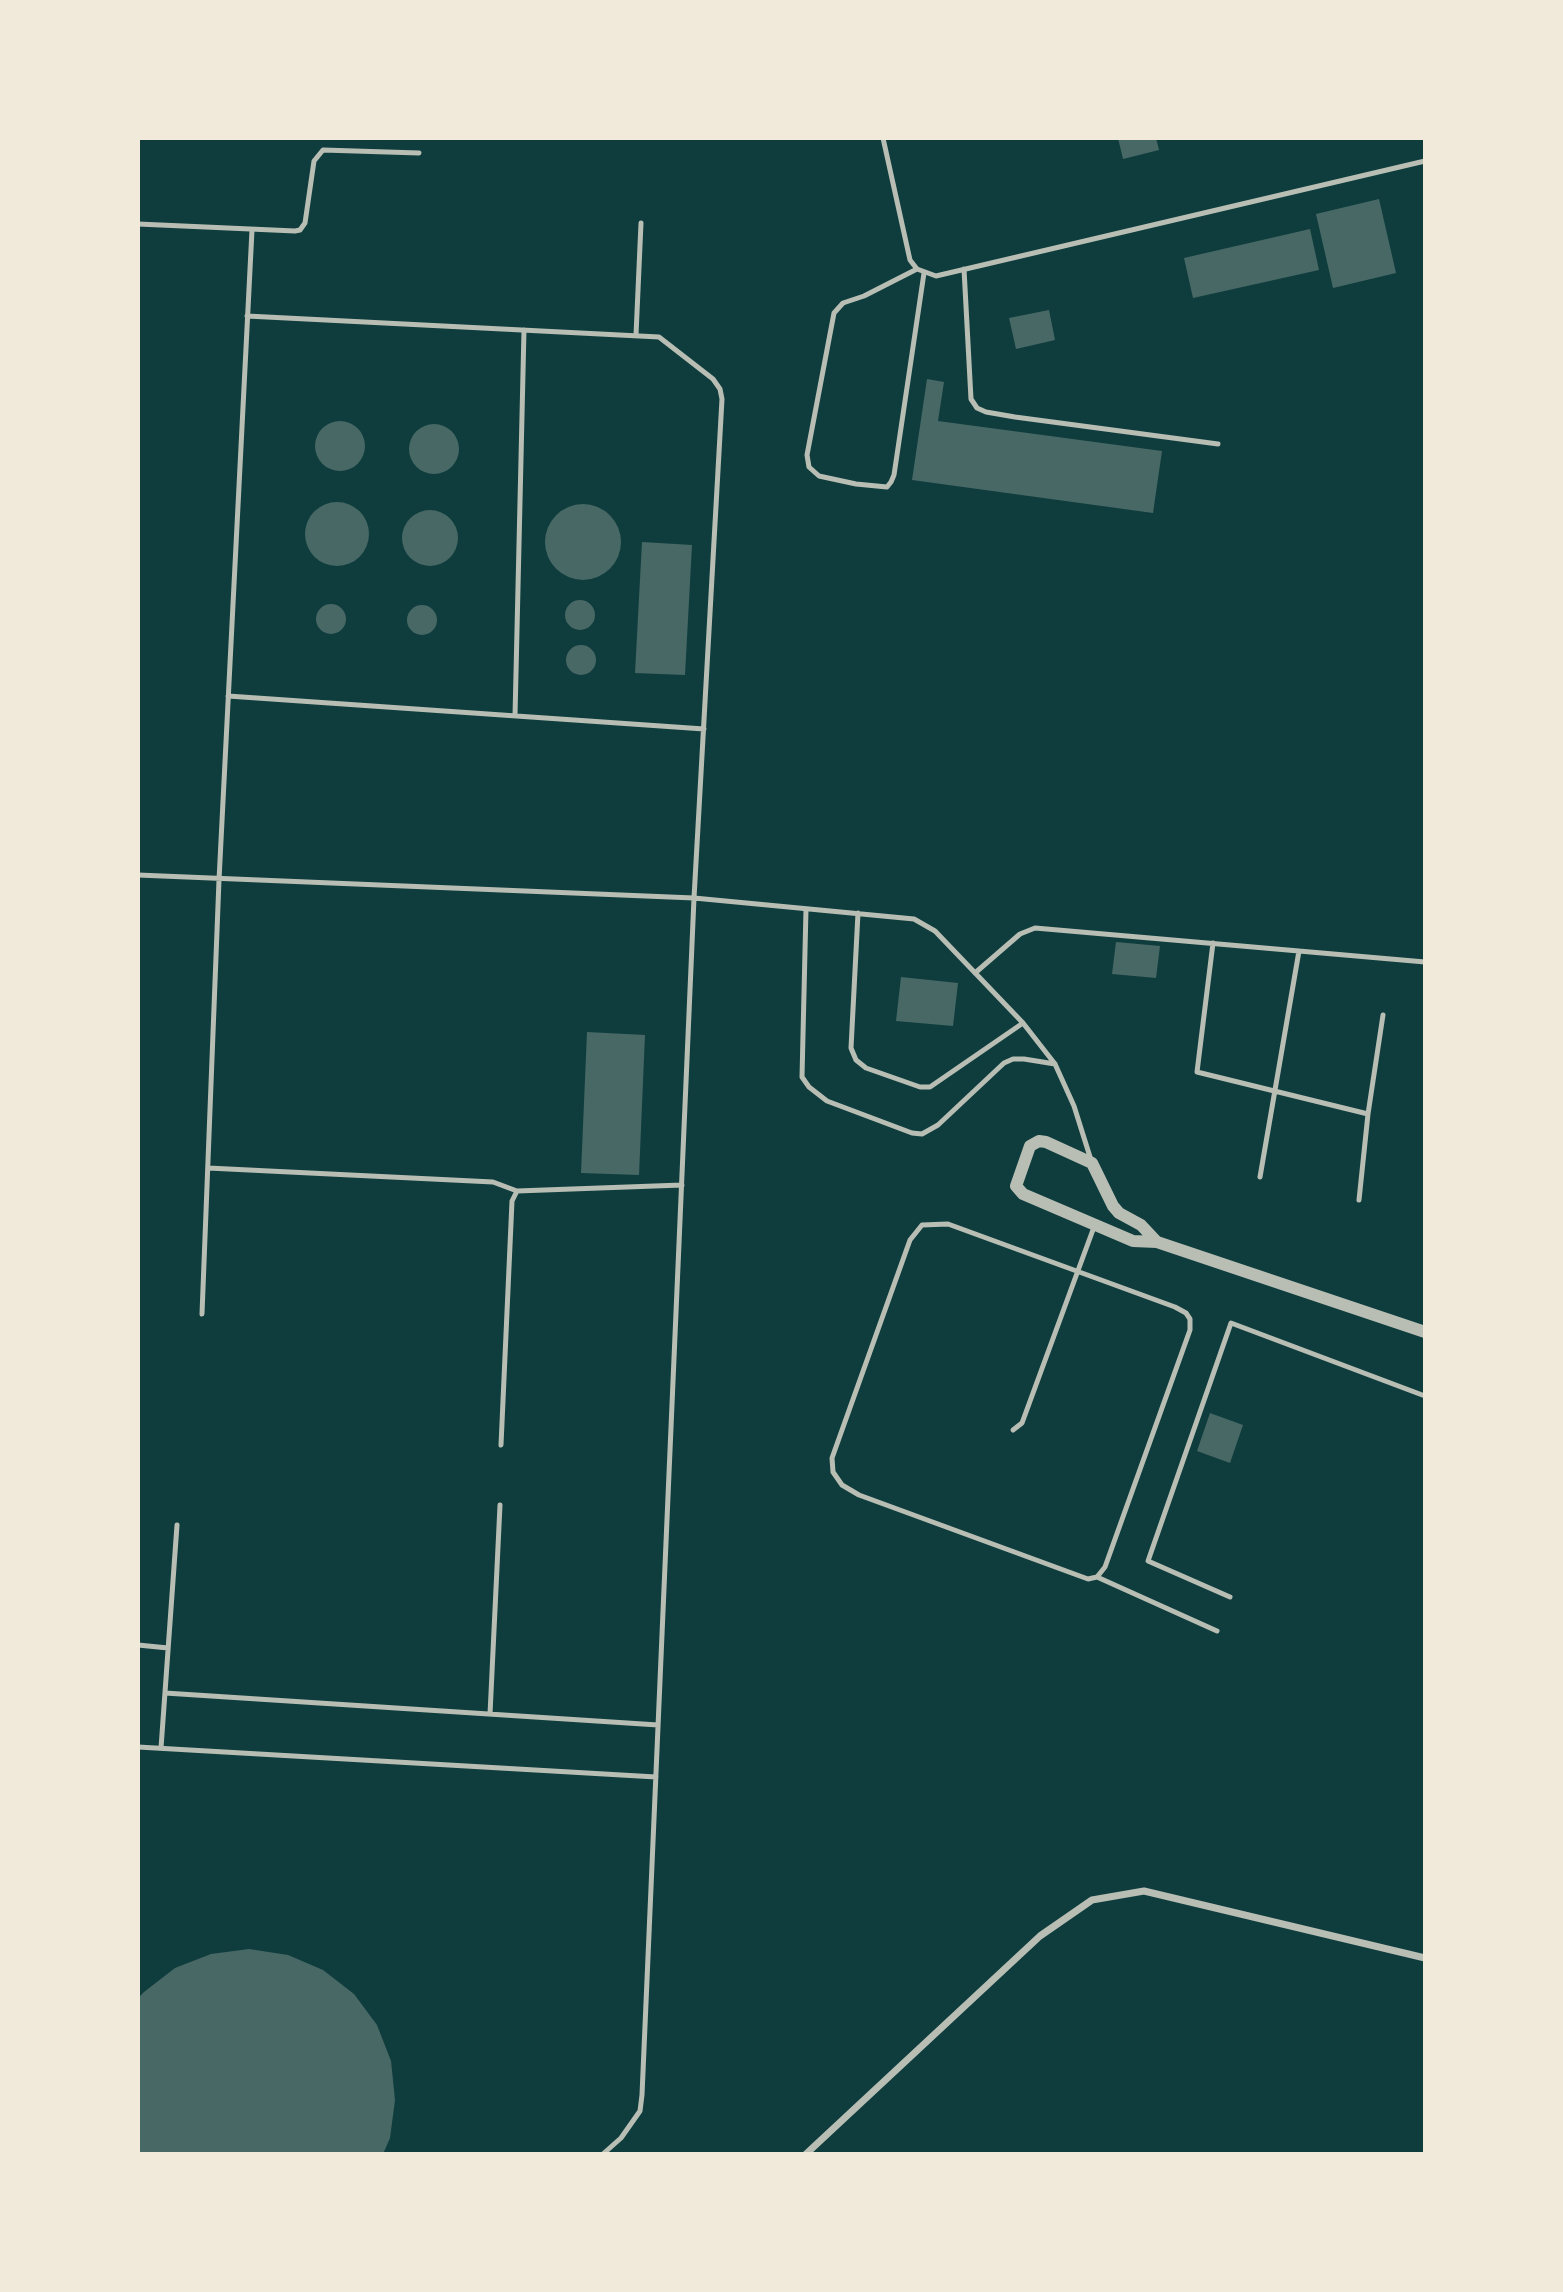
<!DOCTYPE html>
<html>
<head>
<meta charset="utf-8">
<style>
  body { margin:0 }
  #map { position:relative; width:1563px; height:2292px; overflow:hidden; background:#0f3d3e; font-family:Inter,sans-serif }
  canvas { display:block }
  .frame { position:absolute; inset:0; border:140px solid #f1e9da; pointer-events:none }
</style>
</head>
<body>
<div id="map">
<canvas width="1563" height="2292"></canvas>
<div class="frame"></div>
</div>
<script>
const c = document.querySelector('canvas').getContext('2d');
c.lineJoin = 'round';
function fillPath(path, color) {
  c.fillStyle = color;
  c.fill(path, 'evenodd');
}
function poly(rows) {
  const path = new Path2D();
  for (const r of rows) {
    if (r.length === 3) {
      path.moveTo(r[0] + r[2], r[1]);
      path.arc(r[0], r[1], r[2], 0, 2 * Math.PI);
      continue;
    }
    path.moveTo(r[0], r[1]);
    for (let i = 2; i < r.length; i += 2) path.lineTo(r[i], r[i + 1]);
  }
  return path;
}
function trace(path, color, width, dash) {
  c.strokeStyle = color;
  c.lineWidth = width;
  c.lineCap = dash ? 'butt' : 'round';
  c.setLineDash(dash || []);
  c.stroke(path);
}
const building = poly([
  [1118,138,1156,138,1159,150,1123,159],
  [1379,199,1396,273,1333,288,1316,214],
  [1310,229,1319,270,1193,298,1184,258],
  [1049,310,1055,340,1016,349,1009,318],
  [927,379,944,382,938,421,1162,451,1153,513,912,480],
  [340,446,25],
  [434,449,25],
  [337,534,32],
  [583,542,38],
  [430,538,28],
  [642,542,692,545,685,675,635,673],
  [580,615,15],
  [331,619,15],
  [422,620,15],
  [581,660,15],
  [1116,942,1160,946,1156,978,1112,974],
  [901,977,958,983,953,1026,896,1021],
  [587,1032,645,1035,639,1175,581,1173],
  [1210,1413,1243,1425,1230,1463,1197,1451],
  [249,1949,288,1955,323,1970,354,1994,377,2025,391,2061,395,2100,390,2138,383,2154,138,2154,138,1998,144,1992,175,1968,211,1954]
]);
const service = poly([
  [883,138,910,260,917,269,936,276,1425,161],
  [138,224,295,231,300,230,305,223,314,161,323,150,419,153],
  [917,269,864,296,843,303,834,313,807,455,809,467,819,476,856,484,887,487,891,482,894,475,924,273],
  [964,269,971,399,977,408,986,412,1015,417,1218,444],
  [247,316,659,337,713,379,720,389,722,399,694,898,642,2095,640,2111,621,2138,603,2154],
  [636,335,641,223],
  [228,696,704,729],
  [515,716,524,330],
  [138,875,694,898,914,919,935,931,1023,1023,1055,1064,1074,1106,1091,1160],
  [806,909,802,1077,809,1087,827,1101,912,1133,922,1134,938,1125,1004,1063,1013,1059,1024,1059,1055,1064],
  [858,913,851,1048,856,1060,866,1068,920,1087,930,1087,1023,1023],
  [1213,943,1197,1072,1368,1114],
  [975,973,1020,934,1035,928,1425,962],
  [208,1168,493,1182,517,1191],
  [1260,1177,1299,951],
  [1359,1200,1368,1114,1383,1015],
  [202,1314,219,880,252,230],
  [1013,1430,1022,1423,1094,1227],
  [501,1445,512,1201,517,1191,682,1185],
  [1097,1577,1105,1567,1190,1330,1190,1319,1186,1313,1175,1307,948,1224,922,1225,910,1240,832,1458,833,1472,842,1485,859,1495,1088,1579,1097,1577,1217,1631],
  [1230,1597,1148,1561,1231,1323,1425,1396],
  [138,1645,168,1648],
  [165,1693,658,1725],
  [490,1714,500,1505],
  [138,1747,656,1777],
  [161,1748,177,1525]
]);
const minor = poly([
  [806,2154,1040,1936,1092,1900,1144,1891,1425,1958]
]);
const tertiary = poly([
  [1157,1242,1141,1225,1119,1213,1113,1206,1092,1163,1046,1142,1039,1141,1030,1146,1016,1186,1023,1194,1133,1241,1157,1242,1425,1332]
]);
fillPath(building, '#486865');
trace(service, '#b8beb3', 5);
trace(minor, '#b8beb3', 7);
trace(tertiary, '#b8beb3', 12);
</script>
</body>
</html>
